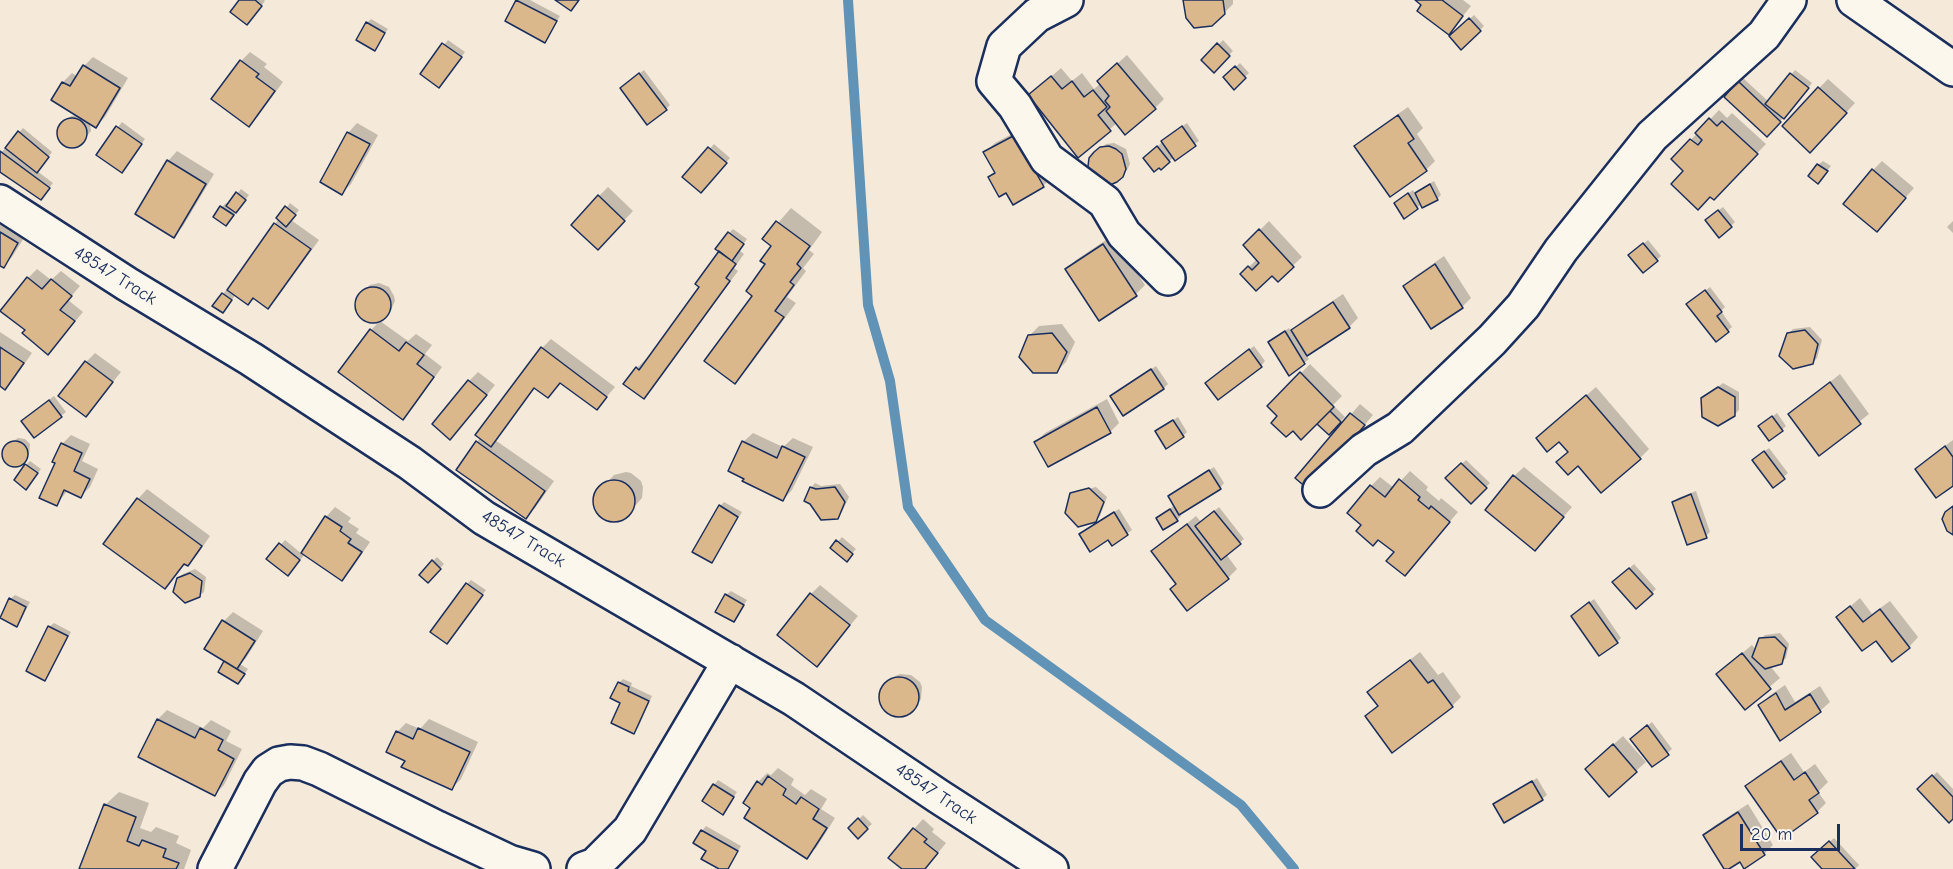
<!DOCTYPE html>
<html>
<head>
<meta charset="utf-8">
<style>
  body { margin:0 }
  #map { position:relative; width:1953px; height:869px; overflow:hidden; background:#f5ead9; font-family:"Comic Neue",sans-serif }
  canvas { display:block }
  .scale { position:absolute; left:1740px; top:824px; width:100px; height:27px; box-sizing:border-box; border:3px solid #1b2f5e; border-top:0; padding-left:8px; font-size:18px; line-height:21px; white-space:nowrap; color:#1b2f5e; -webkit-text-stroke:4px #fbf7ec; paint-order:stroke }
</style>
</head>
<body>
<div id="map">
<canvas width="1953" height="869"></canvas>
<div class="scale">20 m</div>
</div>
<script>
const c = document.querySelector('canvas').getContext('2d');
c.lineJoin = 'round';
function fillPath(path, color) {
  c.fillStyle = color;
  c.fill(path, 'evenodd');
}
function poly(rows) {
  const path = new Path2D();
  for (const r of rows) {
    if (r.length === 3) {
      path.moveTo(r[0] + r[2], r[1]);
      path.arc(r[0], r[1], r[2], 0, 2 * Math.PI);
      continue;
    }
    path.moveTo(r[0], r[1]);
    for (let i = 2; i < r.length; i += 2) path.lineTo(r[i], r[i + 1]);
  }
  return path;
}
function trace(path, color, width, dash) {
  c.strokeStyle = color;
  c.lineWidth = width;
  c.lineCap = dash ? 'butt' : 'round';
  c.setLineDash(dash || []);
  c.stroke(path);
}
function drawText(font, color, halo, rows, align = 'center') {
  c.font = font + ' "Comic Neue",sans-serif';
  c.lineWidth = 4.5;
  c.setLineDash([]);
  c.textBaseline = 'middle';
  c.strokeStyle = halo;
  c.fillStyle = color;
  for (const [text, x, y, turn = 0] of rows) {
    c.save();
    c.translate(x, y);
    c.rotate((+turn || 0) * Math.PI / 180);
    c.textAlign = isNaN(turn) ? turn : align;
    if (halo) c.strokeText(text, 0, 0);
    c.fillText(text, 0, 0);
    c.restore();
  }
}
const shadow = poly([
  [241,0,264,0,265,1,251,19],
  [518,0,530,0,560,16,545,41,507,21],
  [1185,0,1233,0,1233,4,1224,13],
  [1417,0,1463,0,1471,6,1449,33],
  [1474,15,1484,26,1461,48,1451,36],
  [371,19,388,29,374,49,367,23],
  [448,40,465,52,443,82,422,74],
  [1223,40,1233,51,1214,70,1203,60],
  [250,52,267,64,264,67,283,82,258,116,249,125,241,61],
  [1127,55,1164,99,1155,108,1117,123,1078,156,1030,95,1061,68,1072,81,1082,73,1094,89,1101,83,1108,72],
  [93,57,128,78,105,117,96,126,90,123,91,131,81,143,68,145,62,140,59,132,71,116,77,115,53,100,63,82,72,73,78,77,84,66],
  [1240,63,1249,73,1234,87,1225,77],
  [644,70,670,105,666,109,626,84],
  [1795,70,1812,83,1788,113,1767,135,1726,97,1743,78,1769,102],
  [1828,79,1855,103,1819,142,1819,88],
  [1408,107,1423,128,1417,134,1435,161,1426,170,1356,146,1365,137],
  [1719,110,1727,118,1732,113,1766,144,1714,198,1673,159],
  [122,122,145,139,126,167,98,154],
  [357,123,378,135,351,184,342,193,322,182,348,133],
  [1187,123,1199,141,1174,157,1161,168,1150,154,1167,137],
  [1025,127,1052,177,1043,186,1007,191,990,177,996,172,985,152,995,143],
  [23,128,52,152,37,171,53,183,41,198,0,170,0,154],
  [1114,143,1126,149,1130,164,1127,170,1116,181,1090,159,1106,144],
  [714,144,730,158,705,187,685,177],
  [177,151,214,174,183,226,174,236,137,213,168,161],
  [1823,161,1831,166,1822,177,1818,165],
  [1882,161,1914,188,1877,230,1873,170],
  [1434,181,1441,195,1437,199,1422,203,1417,208,1400,199,1413,190,1415,194,1421,189],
  [608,187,633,211,607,239,599,196],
  [241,189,249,195,231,220,222,207,226,203,229,205],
  [290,203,299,210,291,220,319,240,277,298,268,307,254,297,236,294,227,307,223,294,227,289,228,290],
  [1723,207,1735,222,1731,226,1711,216],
  [791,208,822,232,809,250,814,254,803,268,806,271,787,297,796,303,748,368,735,382,754,296,773,245,764,239],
  [4,220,27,233,12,257,3,266,0,264,0,224],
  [1269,221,1302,257,1278,280,1272,274,1242,274,1257,259,1245,245],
  [1953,221,1953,233,1947,227],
  [733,229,747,239,739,250,744,254,734,268,738,271,653,388,644,397,637,368,646,359,648,361,702,287,729,233],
  [1112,236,1145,285,1136,294,1100,319,1067,269,1076,260],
  [1648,240,1661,256,1657,260,1635,251],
  [1444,256,1471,298,1462,307,1432,327,1405,286,1414,277],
  [37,269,51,280,61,271,80,286,68,300,83,312,57,343,27,330,28,278],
  [379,283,389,287,394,296,395,301,391,310,386,315,380,320,372,321,362,317,357,309,358,298,370,285],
  [1710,287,1725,307,1721,311,1732,327,1717,340,1693,300],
  [1343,294,1358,318,1349,327,1306,355,1309,359,1304,363,1270,342,1289,328,1291,331,1302,321],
  [380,321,408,341,416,334,432,345,425,354,442,367,412,409,403,418,340,372,371,330],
  [1062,324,1075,342,1066,362,1057,371,1029,336,1039,326],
  [1810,327,1822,340,1817,358,1812,363,1788,334,1793,329],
  [0,332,32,353,14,379,5,388,0,384],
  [551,339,615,387,597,408,561,382,548,396,535,387,495,440,554,481,535,508,525,517,477,442,542,348],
  [1254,346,1265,361,1261,366,1211,379],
  [95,353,121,372,86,415,86,362],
  [1310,364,1342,396,1333,405,1345,417,1329,433,1317,421,1293,429,1269,406],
  [1156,366,1168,384,1164,388,1117,392],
  [478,372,495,385,459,429,469,381],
  [1840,374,1869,414,1819,454,1790,414],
  [1723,383,1739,392,1739,410,1734,415,1703,398],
  [1596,387,1649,449,1640,458,1579,464,1547,429],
  [54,396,66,412,35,436,27,417],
  [1107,399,1119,423,1110,432,1036,442,1045,433],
  [1360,404,1373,415,1318,479,1297,477],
  [1777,413,1786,426,1782,430,1760,426],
  [1178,417,1187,432,1183,436,1157,431],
  [753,433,783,447,793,438,813,447,792,490,783,500,743,442],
  [71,435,90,444,82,461,98,469,90,487,81,496,68,490,57,504,57,463,62,444],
  [18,438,25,439,30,444,29,455,14,465,8,463,4,457,6,446],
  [1953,440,1953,484,1917,469,1926,460],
  [1769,448,1788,473,1773,486,1758,456],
  [1466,460,1490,483,1471,502,1447,478],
  [30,461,41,469,30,483,26,465],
  [1214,467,1224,483,1220,488,1179,513,1181,516,1177,520,1157,518,1175,505,1170,496,1174,492],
  [1524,467,1572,507,1535,549,1514,476],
  [1410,471,1428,487,1426,490,1439,501,1441,498,1458,512,1405,574,1396,552,1363,525,1371,486,1380,477,1394,488],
  [626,472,631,473,641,481,643,487,642,498,624,518,613,520,607,519,598,511,595,506,596,494,614,475],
  [815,483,821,486,840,484,849,497,842,512,837,517,811,488],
  [1096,487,1107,497,1100,516,1096,520,1071,493],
  [147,489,210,536,197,555,188,564,186,563,165,588,138,499],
  [1696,491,1710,532,1706,536,1673,503,1678,498],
  [724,502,742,512,711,561,720,506],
  [335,507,351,518,348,522,359,529,356,533,370,542,351,570,342,579,305,554,292,570,268,559,285,540,302,554,326,517],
  [1219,507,1244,539,1226,554,1237,569,1228,578,1177,584,1153,551,1196,516,1201,522],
  [1119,509,1132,530,1112,544,1108,538,1085,530],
  [842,537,856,549,846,560,832,548],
  [437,557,444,564,428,581,433,561],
  [1634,564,1656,589,1652,593,1619,578],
  [195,569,206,577,204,592,199,596,178,578,183,574],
  [471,580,486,590,451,637,467,584],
  [820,585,858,616,817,665,811,594],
  [731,591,747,600,734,620,726,595],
  [15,595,30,602,21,620,16,625,10,599],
  [1860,598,1872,614,1890,601,1918,637,1909,647,1876,639,1838,617],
  [1594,599,1621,638,1617,642,1572,616],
  [233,612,263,631,246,658,240,664,248,669,238,683,225,662,224,621],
  [54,623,71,632,49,675,45,680,49,627],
  [1780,633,1789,644,1786,658,1782,662,1770,666,1780,678,1745,708,1728,665,1752,645,1756,650,1760,639,1765,635],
  [1420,652,1438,675,1443,672,1461,697,1452,706,1367,716,1379,705,1369,692],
  [900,674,911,675,920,682,922,687,921,699,918,704,903,715,898,715,887,711,881,701,882,690,895,676],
  [623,679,632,683,631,686,652,696,638,728,633,732,622,702,619,683],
  [1785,685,1795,702,1820,686,1830,702,1820,711,1780,738,1760,705,1769,696],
  [167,710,203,728,211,720,231,731,226,741,242,749,224,785,215,794,140,756,158,719],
  [429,719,478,742,461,779,452,788,407,760,397,732,406,723,420,729],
  [1652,722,1672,749,1652,765,1636,735],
  [1623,736,1646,762,1609,795,1596,760],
  [1791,753,1804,772,1815,764,1828,782,1818,792,1826,803,1817,812,1747,787,1756,777],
  [778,768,794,779,791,785,805,795,811,789,827,799,821,809,835,818,816,848,806,857,752,807,758,782,767,773,771,775],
  [1937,772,1953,789,1953,817,1919,789],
  [1537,778,1547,795,1542,799,1495,804],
  [718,780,737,792,723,813,714,785],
  [119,792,149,803,140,828,151,832,156,827,179,836,176,843,191,850,184,869,81,869,105,805],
  [1748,804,1773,845,1764,854,1740,860,1705,835,1714,826],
  [863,815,872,824,858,837,850,828],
  [923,819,934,829,932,832,946,843,925,869,904,869,914,829],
  [706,826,741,846,727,869,722,869,702,831],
  [1834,838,1859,865,1855,869,1824,869,1813,857]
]);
const stream = poly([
  [848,0,868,305,890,381,908,507,985,620,1241,805,1294,869]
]);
const building = poly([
  [239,0,255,0,262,6,247,25,230,12,239,0],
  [516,0,557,21,545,43,505,21,516,0],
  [555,0,579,0,571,11,555,0],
  [1183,0,1223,0,1225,14,1212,26,1194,28,1186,18,1183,0],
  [1415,0,1442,0,1463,16,1449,35,1417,11,1421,5,1415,0],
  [1469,18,1481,31,1461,50,1449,36,1469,18],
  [366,22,385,33,375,51,356,40,366,22],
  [442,43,462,57,439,88,420,74,442,43],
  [1217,43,1230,56,1214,73,1201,60,1217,43],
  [240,60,259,74,256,77,275,91,249,127,211,99,240,60],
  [1117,63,1156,109,1125,135,1106,111,1110,107,1105,101,1109,96,1097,81,1117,63],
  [83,65,120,88,96,128,51,100,62,82,70,86,83,65],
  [1235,66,1246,78,1234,90,1223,77,1235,66],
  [639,73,667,110,647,125,620,88,639,73],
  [1790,73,1809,88,1784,119,1765,104,1790,73],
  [1051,76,1062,89,1072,81,1084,97,1093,90,1107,107,1098,115,1111,131,1078,158,1028,95,1051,76],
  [1738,81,1781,122,1767,137,1724,97,1738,81],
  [1818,87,1847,113,1810,153,1782,126,1818,87],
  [1398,115,1414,139,1408,143,1427,171,1390,197,1354,146,1398,115],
  [1709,118,1717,126,1722,121,1758,154,1714,200,1710,197,1698,210,1671,184,1683,171,1671,159,1690,139,1698,145,1702,140,1695,133,1709,118],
  [72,133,15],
  [116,126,142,144,122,173,96,155,116,126],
  [1182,126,1196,146,1175,161,1161,141,1182,126],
  [18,131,49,157,37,173,5,148,18,131],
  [347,132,370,144,342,195,320,182,347,132],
  [1015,135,1044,187,1013,205,1006,193,999,197,988,177,995,173,983,152,1015,135],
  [1109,146,1116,149,1122,154,1126,169,1123,177,1117,182,1110,185,1090,174,1088,166,1089,158,1094,152,1100,147,1109,146],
  [1157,146,1170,162,1161,170,1159,168,1154,172,1143,158,1157,146],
  [708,147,727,163,701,193,682,177,708,147],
  [0,151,50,188,41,200,0,172,0,151],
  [167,160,206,184,174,238,135,214,167,160],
  [1817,164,1828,171,1818,184,1808,176,1817,164],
  [1872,169,1906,198,1877,232,1843,204,1872,169],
  [1430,184,1438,200,1422,208,1415,193,1430,184],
  [236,192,246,200,236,213,226,206,236,192],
  [1408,193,1418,209,1404,219,1394,203,1408,193],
  [598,195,625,221,598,250,571,225,598,195],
  [220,206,234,215,226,226,213,217,220,206],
  [285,206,296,215,286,227,276,218,285,206],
  [1718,210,1732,227,1719,238,1705,220,1718,210],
  [776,221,810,246,797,264,801,268,790,282,794,285,775,311,784,317,735,384,704,361,752,296,746,291,765,264,760,261,771,246,762,239,776,221],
  [274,223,311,249,268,309,253,298,248,305,227,290,274,223],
  [1259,229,1294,267,1278,282,1272,276,1256,291,1240,274,1248,266,1252,270,1259,263,1243,245,1259,229],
  [0,232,18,243,4,268,0,266,0,232],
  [728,232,744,244,732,261,715,249,728,232],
  [1643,243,1658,261,1643,273,1628,255,1643,243],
  [1103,244,1137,296,1099,321,1065,269,1103,244],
  [719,251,736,264,726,278,730,281,644,399,623,384,636,367,639,370,699,287,695,284,719,251],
  [1435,264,1463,308,1431,329,1403,286,1435,264],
  [27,277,42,289,51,279,72,296,60,310,75,321,48,355,22,333,25,330,0,311,27,277],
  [373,305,18],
  [1705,290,1722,312,1717,316,1729,332,1716,342,1686,304,1705,290],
  [222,293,232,300,223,313,212,306,222,293],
  [1333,302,1350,328,1307,356,1291,330,1333,302],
  [370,329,399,351,406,342,424,355,417,364,434,377,403,420,338,372,370,329],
  [1805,330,1818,344,1813,364,1793,369,1779,356,1787,333,1805,330],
  [1285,331,1305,364,1289,376,1268,342,1285,331],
  [1052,333,1067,352,1057,373,1033,373,1019,357,1028,335,1052,333],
  [0,347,24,363,5,390,0,386,0,347],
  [541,347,607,397,597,410,560,383,548,398,534,388,491,447,475,435,541,347],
  [1249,349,1262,367,1218,400,1205,383,1249,349],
  [85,361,113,382,86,417,58,396,85,361],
  [1151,369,1164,389,1123,416,1110,396,1151,369],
  [1300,372,1334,407,1301,440,1293,431,1286,437,1271,423,1277,416,1267,406,1300,372],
  [468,380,487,395,450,440,432,424,468,380],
  [1830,382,1861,424,1819,456,1788,414,1830,382],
  [1718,387,1735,397,1735,416,1718,426,1702,417,1701,398,1718,387],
  [1586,395,1641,459,1601,493,1578,466,1568,475,1556,462,1568,452,1559,442,1547,452,1536,438,1586,395],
  [49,400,62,417,34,438,21,421,49,400],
  [1097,407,1111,433,1048,467,1034,442,1097,407],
  [1330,411,1341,422,1329,435,1317,424,1330,411],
  [1350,413,1365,425,1309,490,1295,478,1350,413],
  [1772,416,1783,431,1769,441,1758,426,1772,416],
  [1173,420,1184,437,1166,449,1155,431,1173,420],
  [476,441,545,491,526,519,456,470,476,441],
  [742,441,777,458,782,446,805,457,783,501,742,481,744,479,728,471,742,441],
  [15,454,13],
  [61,443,82,453,74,471,90,479,81,498,64,490,57,506,39,498,55,463,52,462,61,443],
  [1945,446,1953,457,1953,486,1936,498,1915,469,1945,446],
  [1764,451,1785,479,1773,488,1752,460,1764,451],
  [1461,463,1487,488,1471,504,1445,478,1461,463],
  [25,464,38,473,26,490,14,480,25,464],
  [1209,470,1221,489,1179,515,1168,496,1209,470],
  [1513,475,1564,517,1535,551,1485,510,1513,475],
  [1399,479,1420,497,1418,500,1429,509,1431,506,1450,522,1405,576,1386,561,1394,552,1378,540,1373,546,1356,531,1361,525,1347,513,1370,485,1385,497,1399,479],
  [614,501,21],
  [810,487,816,489,835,487,845,502,838,519,821,520,810,504,804,501,810,487],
  [1089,488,1104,502,1096,522,1078,527,1065,513,1070,493,1089,488],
  [1691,494,1707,538,1687,545,1672,502,1691,494],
  [137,498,202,546,188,566,184,564,165,589,103,544,137,498],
  [719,505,738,517,712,563,692,552,719,505],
  [1953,506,1953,535,1947,531,1942,519,1945,512,1953,506],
  [1170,509,1178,521,1163,530,1156,518,1170,509],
  [1214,511,1241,544,1221,560,1195,526,1214,511],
  [1114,512,1128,535,1112,546,1108,540,1090,552,1079,534,1114,512],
  [325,516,342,527,340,531,351,539,348,543,362,552,342,581,301,553,325,516],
  [1187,524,1229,579,1187,611,1170,589,1176,584,1151,551,1187,524],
  [836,540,853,554,847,562,830,548,836,540],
  [279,543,300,560,288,576,266,559,279,543],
  [432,560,441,569,428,583,419,575,432,560],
  [1629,568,1653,594,1636,609,1612,582,1629,568],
  [190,573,202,581,200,597,185,603,173,592,177,578,190,573],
  [466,583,483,595,447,644,430,632,466,583],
  [810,593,850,625,817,667,777,635,810,593],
  [725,594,744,605,734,622,715,612,725,594],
  [9,598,26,607,17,627,0,618,9,598],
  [1589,602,1618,643,1599,656,1571,616,1589,602],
  [1850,606,1863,622,1880,609,1910,648,1892,662,1876,641,1862,651,1836,617,1850,606],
  [222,620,255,641,237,669,204,649,222,620],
  [48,626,68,636,45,681,26,671,48,626],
  [1775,637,1786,648,1782,664,1765,669,1752,657,1759,638,1775,637],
  [1742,653,1771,689,1745,710,1716,674,1742,653],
  [1410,660,1428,683,1433,680,1453,707,1392,753,1365,716,1378,706,1367,692,1410,660],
  [224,661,245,674,238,684,218,672,224,661],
  [899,697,20],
  [618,682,629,687,628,691,649,701,634,734,611,723,620,703,610,698,618,682],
  [1776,693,1785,710,1810,694,1821,712,1780,741,1758,705,1776,693],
  [157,719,195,738,200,728,223,740,218,750,234,759,215,796,138,757,157,719],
  [1647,725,1669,755,1652,767,1630,739,1647,725],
  [418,728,470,752,452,790,401,767,405,761,386,752,396,731,413,739,418,728],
  [1613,744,1637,772,1609,797,1585,769,1613,744],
  [1781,761,1794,780,1805,772,1819,793,1809,800,1818,813,1782,839,1745,786,1781,761],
  [1932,775,1953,797,1953,819,1949,823,1917,789,1932,775],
  [768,776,786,789,783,795,796,804,801,797,819,809,813,819,827,828,807,859,744,818,750,808,743,803,757,781,762,785,768,776],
  [1532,781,1543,800,1504,823,1493,804,1532,781],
  [713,784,734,797,723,815,702,801,713,784],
  [104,804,136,817,127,841,139,846,142,840,166,849,163,857,179,863,176,869,79,869,104,804],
  [1738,812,1765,855,1744,869,1740,862,1729,869,1724,869,1703,835,1738,812],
  [858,818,868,829,858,839,848,828,858,818],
  [913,828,927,839,924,842,938,853,925,869,902,869,888,858,913,828],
  [701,830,738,851,728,869,719,869,701,859,706,851,693,843,701,830],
  [1829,841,1855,869,1822,869,1811,857,1829,841]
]);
const minor = poly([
  [1066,0,1037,15,1004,46,994,81,1015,106,1047,159,1105,202,1124,234,1168,278],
  [1854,0,1953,69],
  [0,202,127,284,251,359,410,463,484,518,794,699,938,796,1051,869],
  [1320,490,1364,450,1400,428,1492,340,1523,306,1561,250,1652,136,1764,35,1789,0],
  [215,869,260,782,268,771,279,764,290,762,303,763,319,769,437,828,509,862,533,869],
  [584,869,595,865,630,830,730,661]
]);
const streetNames = [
  ["48547 Track",115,276,32],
  ["48547 Track",523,539,31],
  ["48547 Track",936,794,34]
];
fillPath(shadow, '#0003');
trace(stream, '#6193b7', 10);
fillPath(building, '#dbb78c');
trace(building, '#1b2f5e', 1.5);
trace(minor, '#1b2f5e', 38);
trace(minor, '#fbf7ec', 33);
drawText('18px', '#1b2f5e', '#fbf7ec', streetNames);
</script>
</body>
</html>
